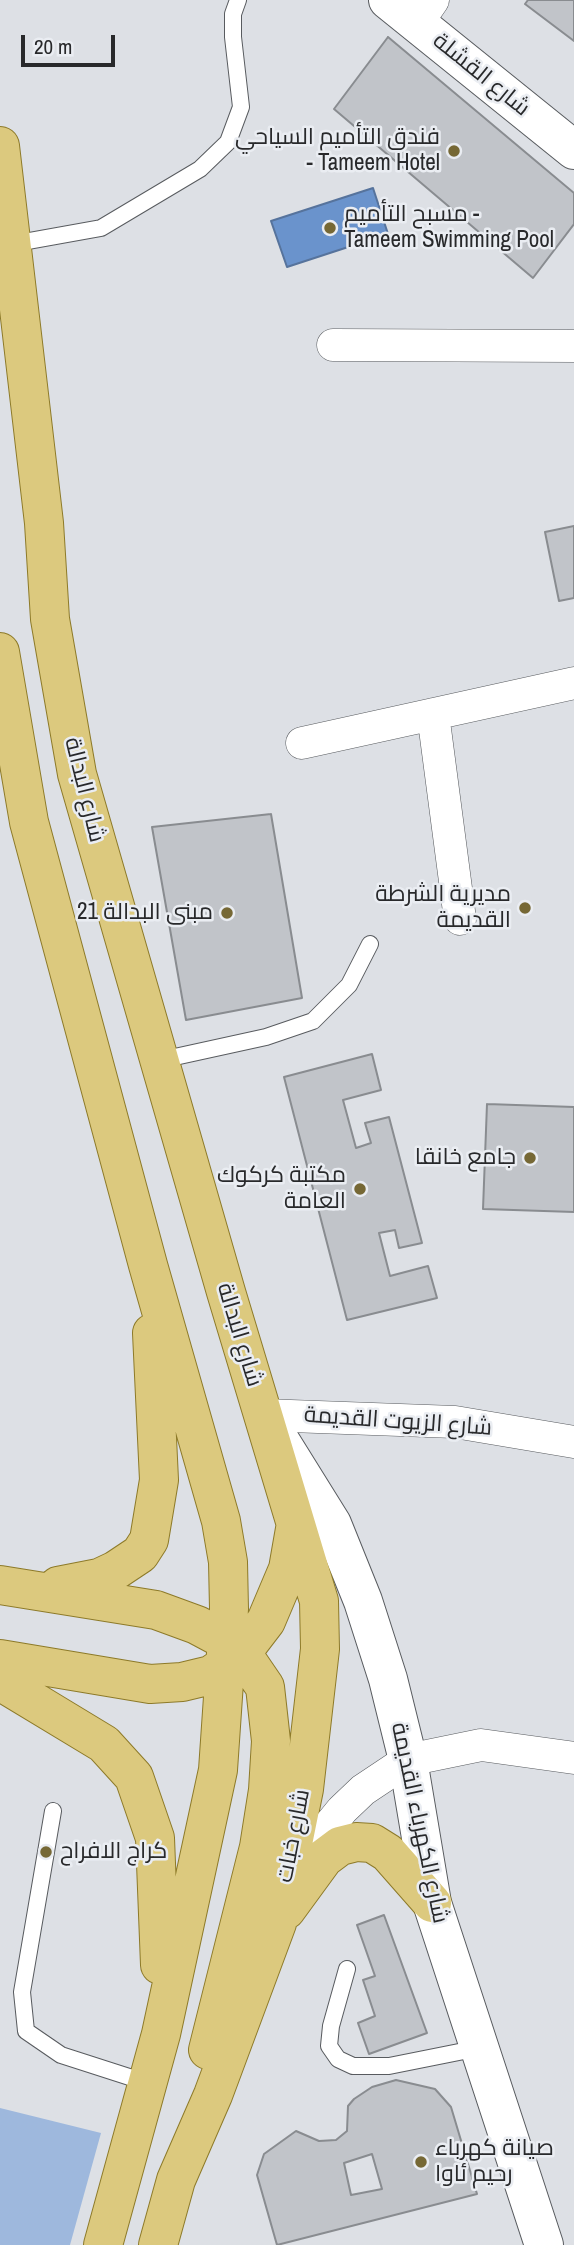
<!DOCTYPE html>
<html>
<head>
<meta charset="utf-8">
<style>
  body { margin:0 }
  #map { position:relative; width:574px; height:2245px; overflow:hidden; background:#dde0e5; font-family:"Archivo Narrow",sans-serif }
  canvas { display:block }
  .scale { position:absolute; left:21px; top:35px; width:94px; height:32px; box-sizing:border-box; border:4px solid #28292b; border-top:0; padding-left:9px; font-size:21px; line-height:24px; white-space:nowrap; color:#28292b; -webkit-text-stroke:5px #eaedf2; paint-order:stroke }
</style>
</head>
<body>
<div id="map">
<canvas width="574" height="2245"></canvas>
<div class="scale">20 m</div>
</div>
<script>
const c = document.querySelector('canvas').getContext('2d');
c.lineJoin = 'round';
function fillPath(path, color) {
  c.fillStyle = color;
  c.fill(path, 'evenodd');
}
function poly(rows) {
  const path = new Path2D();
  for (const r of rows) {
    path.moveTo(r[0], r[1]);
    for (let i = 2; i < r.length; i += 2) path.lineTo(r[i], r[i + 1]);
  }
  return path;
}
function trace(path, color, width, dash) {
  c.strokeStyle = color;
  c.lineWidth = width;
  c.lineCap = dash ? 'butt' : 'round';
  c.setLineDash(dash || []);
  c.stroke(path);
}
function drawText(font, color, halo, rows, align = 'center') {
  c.font = font + ' "Archivo Narrow",Cairo,sans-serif';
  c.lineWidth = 5;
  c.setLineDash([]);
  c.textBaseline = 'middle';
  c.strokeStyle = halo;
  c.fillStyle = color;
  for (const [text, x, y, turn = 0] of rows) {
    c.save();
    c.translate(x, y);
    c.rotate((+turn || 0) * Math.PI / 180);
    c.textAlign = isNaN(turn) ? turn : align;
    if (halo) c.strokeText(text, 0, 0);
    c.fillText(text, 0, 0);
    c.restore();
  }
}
const green = poly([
  [0,2108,101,2133,70,2245,0,2245]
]);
const water = poly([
  [373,188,388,234,287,267,271,221,373,188]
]);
const building = poly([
  [528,0,574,0,574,41,525,4,528,0],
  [388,37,574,193,574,224,533,278,334,109,388,37],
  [574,526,574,598,559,601,545,532,574,526],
  [271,814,302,998,186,1020,152,827,271,814],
  [372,1054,381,1090,343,1100,356,1148,371,1143,365,1123,389,1117,422,1243,399,1248,395,1230,379,1233,390,1276,428,1266,437,1298,347,1320,284,1077,372,1054],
  [487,1104,574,1107,574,1212,483,1209,487,1104],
  [384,1915,427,2033,369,2054,358,2023,375,2016,363,1980,375,1976,357,1925,384,1915],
  [396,2080,435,2089,451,2107,477,2194,277,2245,257,2175,264,2154,296,2131,319,2141,336,2140,347,2131,348,2106,354,2099,372,2087,396,2080],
  [372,2154,382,2189,351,2195,344,2163,372,2154]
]);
const service = poly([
  [12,244,101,228,200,169,228,142,241,107,233,37,233,14,238,0],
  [161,1060,266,1037,313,1021,349,985,370,944],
  [53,1811,22,1992,26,2031,61,2055,148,2083],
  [347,1969,331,2026,329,2046,338,2059,353,2066,389,2066,479,2048]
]);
const minor = poly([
  [417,23,433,0],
  [333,345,574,346],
  [433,714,460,919],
  [302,743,574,683],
  [263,1415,455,1422,574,1442],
  [301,1873,324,1832,342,1810,363,1790,408,1760,481,1745,574,1758]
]);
const tertiary = poly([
  [388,0,574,150],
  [271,1426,332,1524,363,1601,388,1679,408,1760,432,1903,544,2245]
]);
const primary = poly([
  [0,146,44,523,50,619,77,774,226,1292,319,1601,320,1649,304,1789,277,1923,213,2095,176,2180,158,2245],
  [0,652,29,822,148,1265,221,1521,228,1562,229,1609,218,1770,161,2034,103,2245],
  [0,1585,156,1610,197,1625,227,1641,250,1665,265,1687,271,1741,268,1790,259,1847,208,2050],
  [58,1586,99,1578,116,1570,140,1554,149,1540,159,1480,152,1333],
  [0,1659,150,1684,182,1682,211,1675,240,1655,266,1621,288,1569,295,1529],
  [0,1681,104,1744,134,1777,155,1838,160,1965],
  [286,1910,324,1858,340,1846,356,1842,372,1843,388,1853,432,1903]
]);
const markers = [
  [454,151,7,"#766835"],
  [330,228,7,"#766835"],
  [525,908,7,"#766835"],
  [227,913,7,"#766835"],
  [530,1158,7,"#766835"],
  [360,1189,7,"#766835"],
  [46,1852,7,"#766835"],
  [421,2162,7,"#766835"]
];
const streetNames = [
  ["شارع القشلة",481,75,39],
  ["شارع البدالة",84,790,76],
  ["شارع البدالة",239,1335,73],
  ["شارع الزيوت القديمة",398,1422,4],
  ["شارع الكهرباء القديمة",419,1823,78],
  ["شارع خبات",294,1836,-79]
];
const poiNames = [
  ["فندق التأميم السياحي",440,138],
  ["- Tameem Hotel",440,164],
  ["مسبح التأميم -",344,215,"left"],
  ["Tameem Swimming Pool",344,241,"left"],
  ["مديرية الشرطة",511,895],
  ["القديمة",511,921],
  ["مبنى البدالة 21",213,913],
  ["جامع خانقا",516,1158],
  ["مكتبة كركوك",346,1176],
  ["العامة",346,1202],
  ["كراج الافراح",60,1852,"left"],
  ["صيانة كهرباء",435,2149,"left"],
  ["رحيم ئاوا",435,2175,"left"]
];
fillPath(green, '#9eb8dd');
fillPath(water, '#6a93cc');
trace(water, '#56739c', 2);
fillPath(building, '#c1c4c9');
trace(building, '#898c90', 2);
trace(service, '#585b5f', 18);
trace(minor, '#585b5f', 33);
trace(tertiary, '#585b5f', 40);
trace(primary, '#8d7a29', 40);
trace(service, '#fff', 16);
trace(minor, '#fff', 32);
trace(tertiary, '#fff', 38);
trace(primary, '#dcc97e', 38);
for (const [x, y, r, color] of markers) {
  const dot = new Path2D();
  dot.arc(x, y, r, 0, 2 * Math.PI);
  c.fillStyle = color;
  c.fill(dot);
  trace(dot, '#eaedf2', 2.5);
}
drawText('23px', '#28292b', '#eaedf2', streetNames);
drawText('23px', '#28292b', '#eaedf2', poiNames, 'right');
</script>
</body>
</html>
